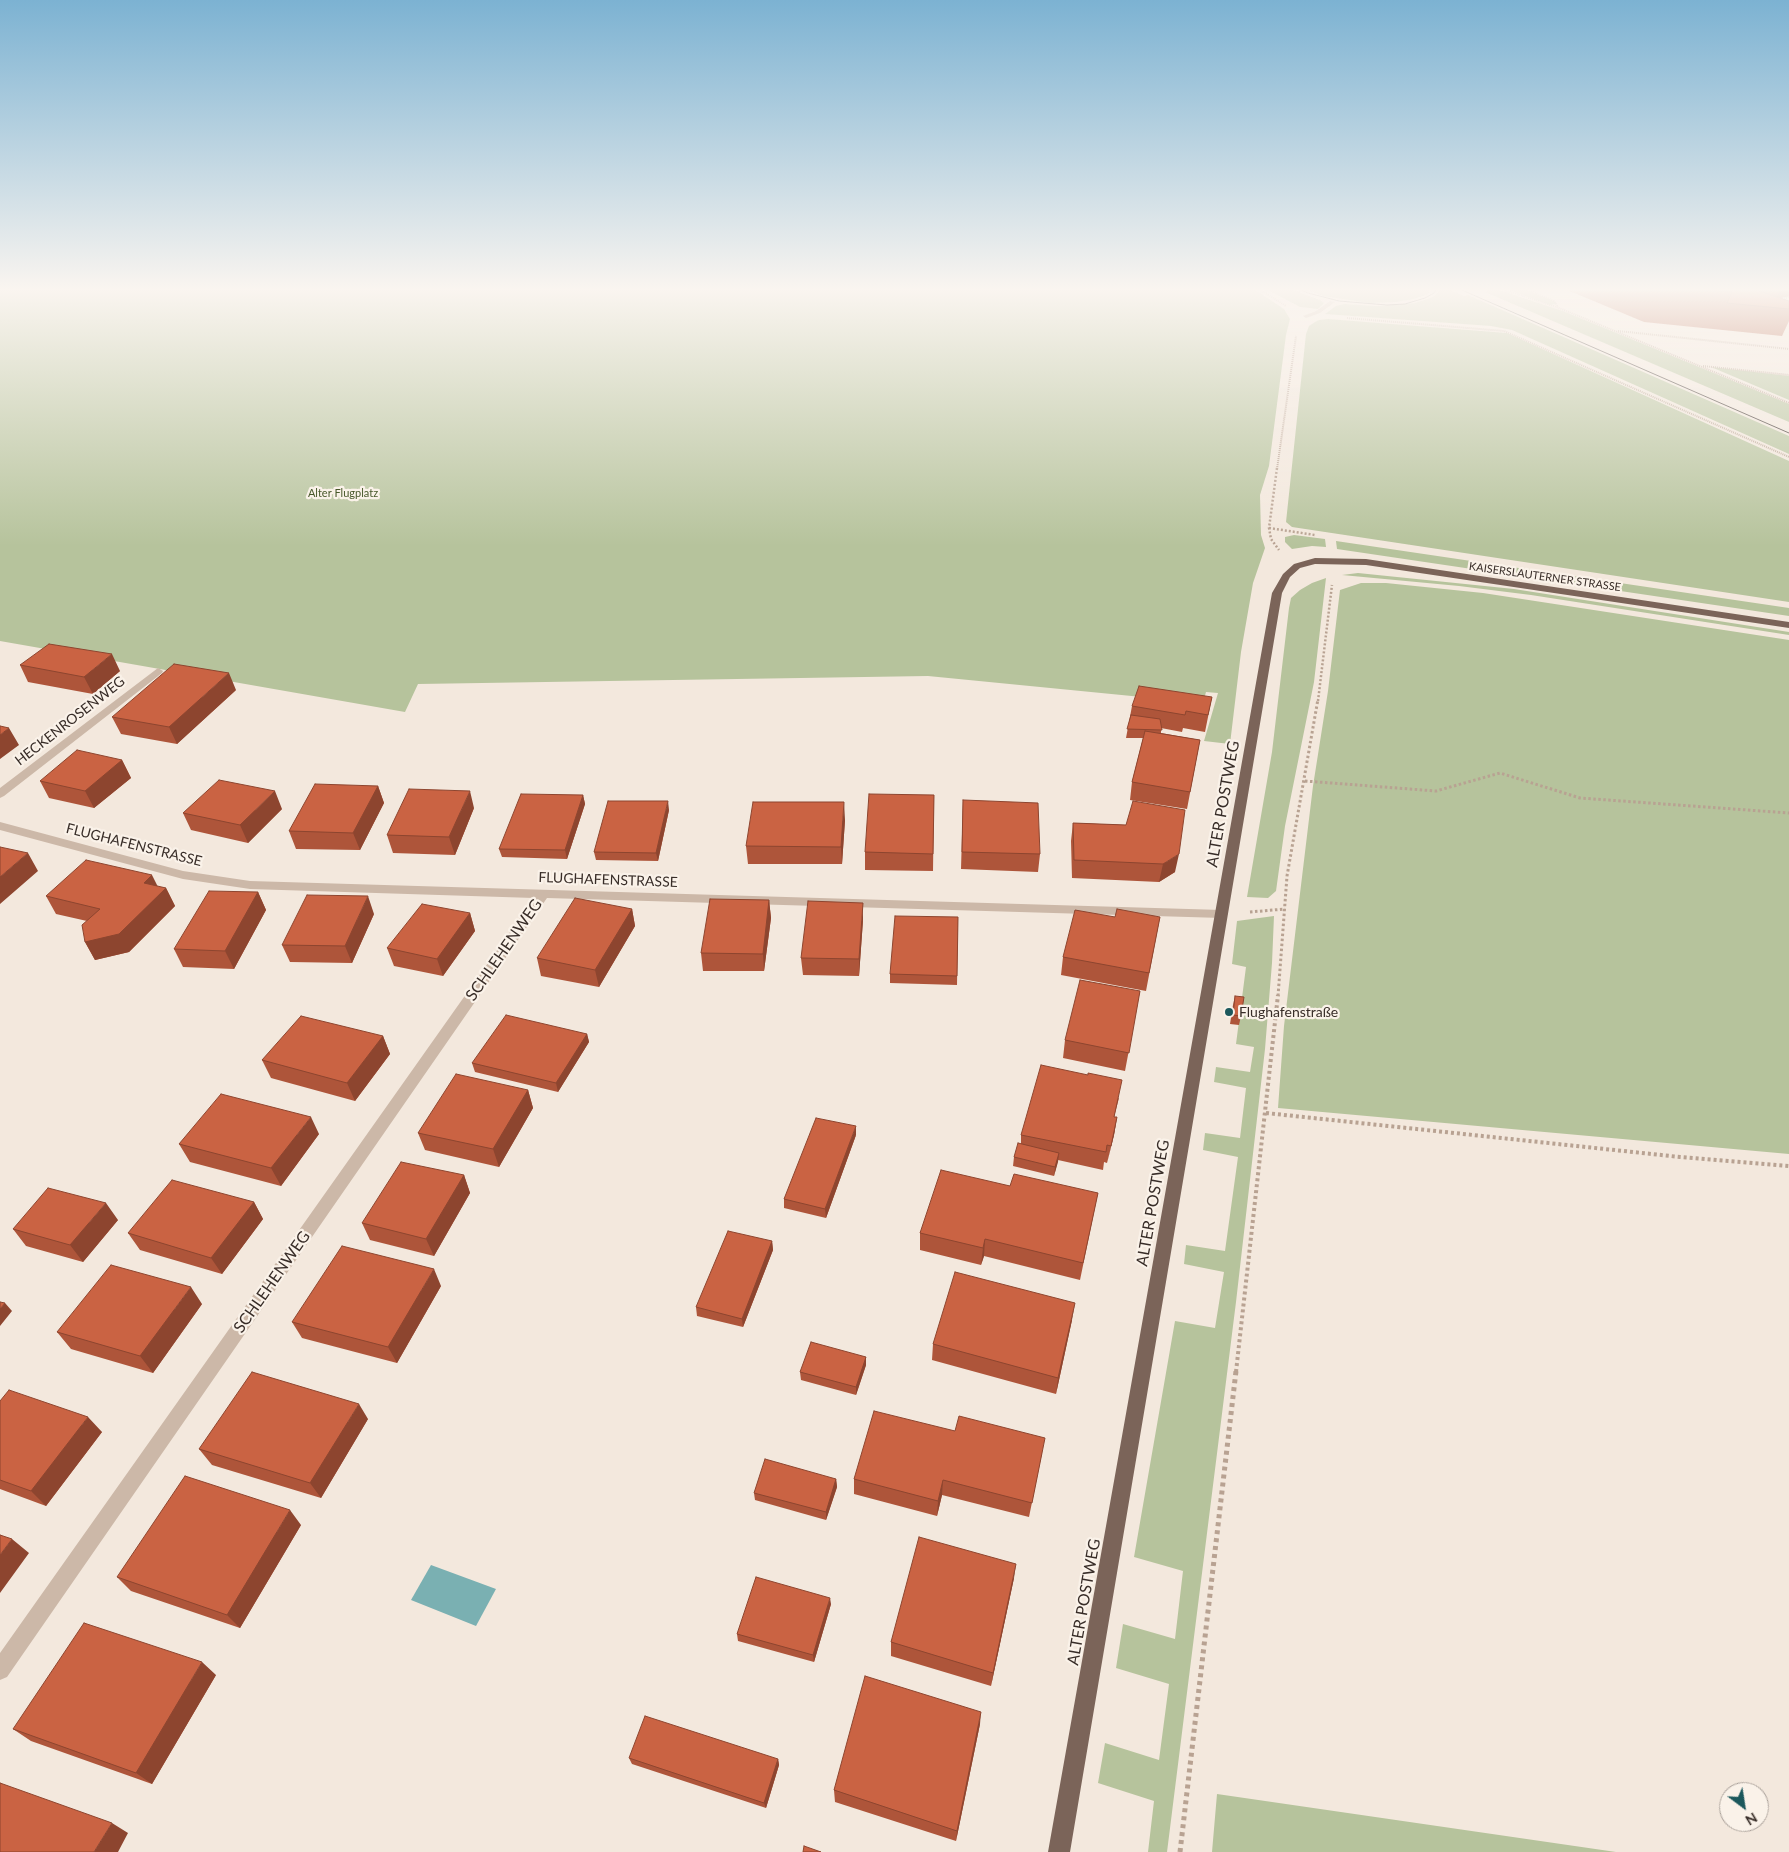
<!DOCTYPE html>
<html>
<head>
<meta charset="utf-8">
<style>
  body { margin:0 }
  #map { position:relative; width:1789px; height:1852px; overflow:hidden; background:#f3e8dd; font-family:Lato,sans-serif }
  canvas { display:block }
  .north { position:absolute; left:1719px; top:1782px; width:50px; height:50px; box-sizing:border-box; background:#faf2e9; border:1px solid #aca39c; border-radius:50%; rotate:149deg; font-size:14px; font-weight:700; line-height:20px; text-align:center; color:#382d28 }
  .north::after { content:''; display:block; margin:auto; width:18px; height:22px; background:#1c585c; clip-path:polygon(50% 0,100% 100%,50% 72%,0 100%) }
</style>
</head>
<body>
<div id="map">
<canvas width="1789" height="1852"></canvas>
<div class="north">N</div>
</div>
<script>
const c = document.querySelector('canvas').getContext('2d');
c.lineJoin = 'round';
function fillPath(path, color) {
  c.fillStyle = color;
  c.fill(path, 'evenodd');
}
function poly(rows) {
  const path = new Path2D();
  for (const r of rows) {
    path.moveTo(r[0], r[1]);
    for (let i = 2; i < r.length; i += 2) path.lineTo(r[i], r[i + 1]);
  }
  return path;
}
function trace(path, color, width, dash) {
  c.strokeStyle = color;
  c.lineWidth = width;
  c.lineCap = dash ? 'butt' : 'round';
  c.setLineDash(dash || []);
  c.stroke(path);
}
function drawText(font, color, halo, rows, align = 'center') {
  c.font = font + ' Lato,sans-serif';
  c.lineWidth = 4.5;
  c.setLineDash([]);
  c.textBaseline = 'middle';
  c.strokeStyle = halo;
  c.fillStyle = color;
  for (const [text, x, y, turn = 0] of rows) {
    c.save();
    c.translate(x, y);
    c.rotate((+turn || 0) * Math.PI / 180);
    c.textAlign = isNaN(turn) ? turn : align;
    if (halo) c.strokeText(text, 0, 0);
    c.fillText(text, 0, 0);
    c.restore();
  }
}
const green = poly([
  [0,287,1251,287,1284,309,1290,319,1286,335,1269,466,1260,495,1261,535,1265,548,1253,583,1241,652,1230,744,1204,741,1218,693,1206,692,1203,703,928,676,418,684,405,712,0,641],
  [1262,287,1284,287,1320,300,1324,303,1318,309,1300,307],
  [1301,287,1432,287,1428,294,1414,299,1396,302,1369,303,1323,296],
  [1444,287,1464,296,1468,295,1789,436,1789,454,1512,330,1491,326,1325,314,1336,306,1344,304,1377,306,1415,303,1433,297],
  [1479,287,1490,287,1563,311,1789,404,1789,422,1485,292,1488,291],
  [1501,287,1519,287,1556,302,1556,304,1550,305],
  [1328,319,1507,333,1789,461,1789,602,1292,527,1286,522,1306,334,1309,326,1315,322,1319,320],
  [1711,367,1789,376,1789,400],
  [1294,535,1325,539,1326,547,1312,546,1292,549,1285,542,1285,537],
  [1336,541,1789,608,1789,616,1337,549],
  [1358,573,1514,589,1789,632,1789,635,1531,595,1459,586,1342,575],
  [1326,578,1314,682,1285,826,1276,891,1268,898,1247,897,1272,752,1289,608,1291,598,1300,590,1312,583],
  [1361,583,1386,583,1483,593,1789,640,1789,1154,1278,1108,1284,1026,1313,786,1328,691,1340,590],
  [1274,916,1272,963,1265,1049,1236,1302,1167,1852,1148,1852,1154,1801,1098,1783,1105,1743,1159,1760,1169,1684,1116,1668,1123,1624,1175,1639,1183,1571,1134,1557,1175,1321,1215,1328,1224,1272,1184,1264,1186,1245,1225,1251,1238,1157,1203,1150,1205,1133,1240,1138,1246,1088,1214,1082,1216,1067,1250,1072,1254,1047,1236,1044,1246,967,1232,964,1237,921],
  [1217,1794,1616,1852,1212,1852]
]);
const water = poly([
  [431,1565,496,1589,476,1626,411,1600]
]);
const pathFar4 = poly([
  [1256,287,1286,306],
  [1288,287,1301,293],
  [1496,287,1559,308,1789,403],
  [1522,287,1554,301,1558,307],
  [1780,299,1789,297],
  [1347,318,1504,331,1789,457],
  [1618,331,1789,349],
  [1703,366,1789,375],
  [1277,469,1296,336]
]);
const pathFar3 = poly([
  [1277,468,1269,528,1271,539,1279,550],
  [1269,528,1315,535],
  [1318,701,1332,585]
]);
const pathFar2 = poly([
  [1305,781,1436,791,1500,773,1580,798,1789,813],
  [1250,912,1285,909],
  [1278,996,1287,876,1318,699]
]);
const pathFar1 = poly([
  [1266,1113,1680,1157,1789,1166],
  [1236,1372,1278,995]
]);
const path = poly([
  [1180,1852,1236,1371]
]);
const minor = poly([
  [1330,301,1335,302,1320,313,1306,318,1303,316,1316,311,1330,301],
  [158,668,163,671,162,673,4,796,0,798,0,788,158,668],
  [0,822,183,871,250,881,1222,910,1228,914,1222,918,547,898,7,1677,0,1680,0,1653,534,898,250,889,183,879,0,830,0,822]
]);
const major = poly([
  [1315,558,1366,559,1789,622,1789,628,1366,565,1315,564,1300,568,1290,577,1282,593,1070,1852,1048,1852,1272,593,1283,574,1294,564,1315,558]
]);
const tram = poly([
  [1294,287,1308,293,1339,301,1387,305,1405,304,1425,298,1434,293,1438,287],
  [1455,287,1789,433]
]);
const wall = poly([
  [1560,287,1735,287,1746,288,1743,287,1789,287,1789,296,1780,298,1789,301,1789,321,1782,336,1644,322],
  [20,665,120,671,93,694,28,682],
  [236,690,177,744,121,734,112,717],
  [1212,697,1205,732,1183,728,1182,732,1161,728,1161,733,1200,740,1187,809,1130,800,1132,782,1143,738,1126,738,1132,706],
  [122,760,131,778,94,808,49,798,40,781],
  [378,786,384,803,360,850,296,849,289,831],
  [583,795,585,804,567,859,502,857,499,849],
  [934,795,933,871,865,870,865,852],
  [963,800,1040,854,1038,872,961,869],
  [474,808,455,855,393,853,387,835],
  [282,809,248,843,191,830,183,813],
  [669,810,658,861,596,860,594,852],
  [845,820,842,864,748,864,746,846],
  [1073,823,1126,825,1175,872,1159,882,1072,878,1071,841],
  [158,887,166,888,175,906,129,952,95,960,85,942,87,921,56,914,46,896],
  [258,892,266,910,234,969,183,967,174,949],
  [769,900,771,918,764,971,703,971,701,953],
  [632,909,635,926,599,987,541,976,537,958],
  [470,913,475,931,443,976,394,966,387,948],
  [374,914,352,963,290,962,282,945],
  [958,917,957,985,890,983,890,974],
  [1115,917,1160,917,1146,991,1061,975,1063,957],
  [863,920,859,976,803,975,801,958],
  [1140,991,1125,1071,1063,1058,1065,1040],
  [1235,996,1241,1016,1239,1025,1230,1024,1233,1005],
  [587,1034,589,1042,558,1092,475,1072,472,1063],
  [383,1036,390,1054,355,1101,271,1078,262,1060],
  [528,1090,533,1108,499,1167,425,1150,418,1133],
  [1119,1098,1114,1117,1117,1117,1114,1135,1107,1163,1104,1162,1103,1170,1058,1160,1054,1176,1013,1166,1014,1157,1021,1144,1021,1135],
  [319,1134,281,1186,190,1162,179,1144],
  [856,1135,826,1218,784,1208,784,1199],
  [464,1175,470,1193,434,1256,370,1240,362,1223],
  [1010,1186,1098,1193,1080,1280,984,1256,981,1265,920,1250,920,1233],
  [254,1202,263,1219,222,1274,140,1250,128,1233],
  [118,1220,83,1262,26,1246,13,1229],
  [772,1241,773,1250,743,1327,697,1316,696,1307],
  [441,1286,397,1363,302,1338,292,1322],
  [202,1304,153,1373,71,1349,57,1332],
  [1072,1320,1056,1394,932,1360,933,1344],
  [866,1357,866,1365,856,1395,801,1380,800,1372],
  [0,1401,102,1432,46,1506,0,1489],
  [368,1419,321,1498,212,1465,199,1449],
  [1042,1453,1029,1517,942,1495,937,1516,854,1494,854,1479],
  [836,1479,837,1487,826,1520,755,1500,754,1493],
  [301,1525,240,1628,131,1591,117,1577],
  [1014,1578,991,1686,891,1656,891,1642],
  [831,1604,814,1662,738,1641,737,1634],
  [216,1675,152,1784,31,1741,13,1729],
  [980,1724,956,1841,835,1802,834,1790],
  [629,1758,778,1759,779,1765,766,1808,632,1764]
]);
const shadedWall = poly([
  [1781,287,1789,287,1789,296,1776,299],
  [112,654,120,671,93,694,84,677],
  [229,673,236,690,177,744,169,727],
  [9,728,19,745,0,759,0,735],
  [122,760,131,778,94,808,85,791],
  [378,786,384,803,360,850,353,833],
  [275,791,282,809,248,843,240,825],
  [470,791,474,808,455,855,449,837],
  [583,795,585,804,567,859,565,850],
  [668,801,669,810,658,861,656,853],
  [844,802,845,820,842,864,841,847],
  [28,853,38,871,0,904,0,877],
  [1179,854,1175,872,1159,882,1163,864],
  [152,875,161,893,166,888,175,906,129,952,95,960,85,942],
  [258,892,266,910,234,969,225,951],
  [368,896,374,914,352,963,345,946],
  [769,900,771,918,764,971,763,954],
  [863,903,863,920,859,976,859,959],
  [632,909,635,926,599,987,595,970],
  [470,913,475,931,443,976,437,959],
  [587,1034,589,1042,558,1092,556,1083],
  [383,1036,390,1054,355,1101,347,1083],
  [528,1090,533,1108,499,1167,493,1149],
  [311,1117,319,1134,281,1186,271,1168],
  [1117,1117,1114,1135,1107,1163,1111,1146],
  [856,1126,856,1135,826,1218,825,1209],
  [1059,1153,1058,1162,1054,1176,1055,1167],
  [464,1175,470,1193,434,1256,426,1239],
  [254,1202,263,1219,222,1274,211,1258],
  [106,1203,118,1220,83,1262,70,1245],
  [985,1239,984,1256,981,1265,983,1248],
  [772,1241,773,1250,743,1327,742,1319],
  [434,1269,441,1286,397,1363,388,1347],
  [191,1287,202,1304,153,1373,140,1356],
  [5,1303,12,1311,0,1326,0,1309],
  [1075,1303,1072,1320,1056,1394,1058,1378],
  [866,1357,866,1365,856,1395,856,1387],
  [359,1404,368,1419,321,1498,310,1483],
  [88,1417,102,1432,46,1506,31,1491],
  [836,1479,837,1487,826,1520,826,1512],
  [943,1480,942,1495,937,1516,938,1501],
  [290,1510,301,1525,240,1628,227,1615],
  [12,1539,29,1553,0,1593,0,1555],
  [1016,1564,1014,1578,991,1686,993,1673],
  [830,1598,831,1604,814,1662,813,1655],
  [202,1662,216,1675,152,1784,136,1773],
  [981,1712,980,1724,956,1841,957,1831],
  [778,1759,779,1765,766,1808,764,1803],
  [112,1823,128,1833,118,1852,94,1852]
]);
const building = poly([
  [1674,287,1730,287,1732,292,1674,287],
  [1730,287,1753,289,1789,301,1789,309,1727,303,1732,292,1730,287],
  [49,644,112,654,84,677,20,665,49,644],
  [174,664,229,673,169,727,112,717,174,664],
  [1139,686,1212,697,1208,715,1186,711,1185,715,1132,706,1139,686],
  [1131,715,1160,719,1162,730,1127,729,1131,715],
  [0,726,9,728,0,735,0,726],
  [1145,731,1200,740,1190,792,1132,782,1145,731],
  [77,750,122,760,85,791,40,781,77,750],
  [219,780,275,791,240,825,183,813,219,780],
  [315,784,378,786,353,833,289,831,315,784],
  [409,789,470,791,449,837,387,835,409,789],
  [521,794,583,795,565,850,499,849,521,794],
  [869,794,934,795,933,854,865,852,869,794],
  [963,800,1038,803,1040,854,962,852,963,800],
  [608,801,668,801,656,853,594,852,608,801],
  [1133,801,1185,810,1179,854,1163,864,1074,860,1073,823,1126,825,1133,801],
  [753,802,844,802,841,847,746,846,753,802],
  [0,847,28,853,0,877,0,847],
  [86,860,152,875,144,883,166,888,119,934,85,942,82,925,100,909,46,896,86,860],
  [209,891,258,892,225,951,174,949,209,891],
  [307,895,368,896,345,946,282,945,307,895],
  [575,898,632,909,595,970,537,958,575,898],
  [710,899,769,900,763,954,701,953,710,899],
  [808,901,863,903,859,959,801,958,808,901],
  [422,904,470,913,437,959,387,948,422,904],
  [1117,909,1160,917,1149,973,1063,957,1075,910,1115,917,1117,909],
  [895,916,958,917,957,976,890,974,895,916],
  [1080,980,1140,991,1129,1053,1065,1040,1080,980],
  [1235,996,1244,997,1241,1016,1233,1015,1235,996],
  [506,1015,587,1034,556,1083,472,1063,506,1015],
  [301,1016,383,1036,347,1083,262,1060,301,1016],
  [1041,1065,1088,1075,1088,1073,1122,1080,1114,1117,1117,1117,1111,1146,1107,1145,1106,1152,1021,1135,1041,1065],
  [456,1074,528,1090,493,1149,418,1133,456,1074],
  [221,1094,311,1117,271,1168,179,1144,221,1094],
  [816,1118,856,1126,825,1209,784,1199,816,1118],
  [1018,1143,1059,1153,1055,1167,1014,1157,1018,1143],
  [401,1162,464,1175,426,1239,362,1223,401,1162],
  [941,1170,1010,1186,1014,1174,1098,1193,1083,1263,985,1239,983,1248,920,1233,941,1170],
  [172,1180,254,1202,211,1258,128,1233,172,1180],
  [48,1188,106,1203,70,1245,13,1229,48,1188],
  [728,1231,772,1241,742,1319,696,1307,728,1231],
  [342,1246,434,1269,388,1347,292,1322,342,1246],
  [111,1265,191,1287,140,1356,57,1332,111,1265],
  [955,1272,1075,1303,1058,1378,933,1344,955,1272],
  [0,1302,5,1303,0,1309,0,1302],
  [811,1342,866,1357,856,1387,800,1372,811,1342],
  [252,1372,359,1404,310,1483,199,1449,252,1372],
  [9,1390,88,1417,31,1491,0,1480,0,1401,9,1390],
  [874,1411,955,1431,959,1416,1045,1438,1032,1503,943,1480,938,1501,854,1479,874,1411],
  [765,1459,836,1479,826,1512,754,1493,765,1459],
  [185,1476,290,1510,227,1615,117,1577,185,1476],
  [0,1535,12,1539,0,1555,0,1535],
  [919,1537,1016,1564,993,1673,891,1642,919,1537],
  [756,1577,830,1598,813,1655,737,1634,756,1577],
  [84,1623,202,1662,136,1773,13,1729,84,1623],
  [865,1676,981,1712,957,1831,834,1790,865,1676],
  [645,1716,778,1759,764,1803,629,1758,645,1716],
  [0,1783,112,1823,94,1852,0,1852,0,1783],
  [804,1846,821,1852,803,1852,804,1846]
]);
const markers = [
  [1229,1012,5,"#1c585c"]
];
const farParknames = [
  ["Alter Flugplatz",343,493]
];
const farStreetnames = [
  ["KAISERSLAUTERNER STRASSE",1545,577,8]
];
const streetNames = [
  ["HECKENROSENWEG",70,721,-38],
  ["FLUGHAFENSTRASSE",134,845,14],
  ["FLUGHAFENSTRASSE",608,880,2]
];
const poiNames = [
  ["Flughafenstraße",1239,1012]
];
const nearStreetnames = [
  ["ALTER POSTWEG",1223,804,-80],
  ["SCHLEHENWEG",504,950,-55],
  ["ALTER POSTWEG",1153,1203,-80],
  ["SCHLEHENWEG",272,1282,-55],
  ["ALTER POSTWEG",1084,1602,-80]
];
fillPath(green, '#b6c39c');
fillPath(water, '#7ab0b2');
trace(pathFar4, '#b8a292', 2, [1, 1]);
trace(pathFar3, '#b8a292', 2.5, [2, 2]);
trace(pathFar2, '#b8a292', 3, [2.5, 2.5]);
trace(pathFar1, '#b8a292', 4, [3, 3]);
trace(path, '#b8a292', 5, [4, 4]);
fillPath(minor, '#ccb8a8');
fillPath(major, '#7b6459');
trace(tram, '#382d28', 1);
fillPath(wall, '#ae553a');
fillPath(shadedWall, '#8d452f');
fillPath(building, '#ca6343');
trace(building, '#8d452f', 1);
const sky = c.createLinearGradient(0, 0, 0, 546);
sky.addColorStop(0, '#7cb2d2');
sky.addColorStop(0.53, '#faf5f0');
sky.addColorStop(1, '#faf5f000');
c.fillStyle = sky;
c.fillRect(0, 0, 1789, 546);
for (const [x, y, r, color] of markers) {
  const dot = new Path2D();
  dot.arc(x, y, r, 0, 2 * Math.PI);
  c.fillStyle = color;
  c.fill(dot);
  trace(dot, '#faf2e9', 2);
}
drawText('11px', '#48582b', '#faf2e9', farParknames);
drawText('11px', '#382d28', '#faf2e9', farStreetnames);
drawText('14px', '#382d28', '#faf2e9', streetNames);
drawText('14px', '#382d28', '#faf2e9', poiNames, 'left');
drawText('16px', '#382d28', '#faf2e9', nearStreetnames);
</script>
</body>
</html>
